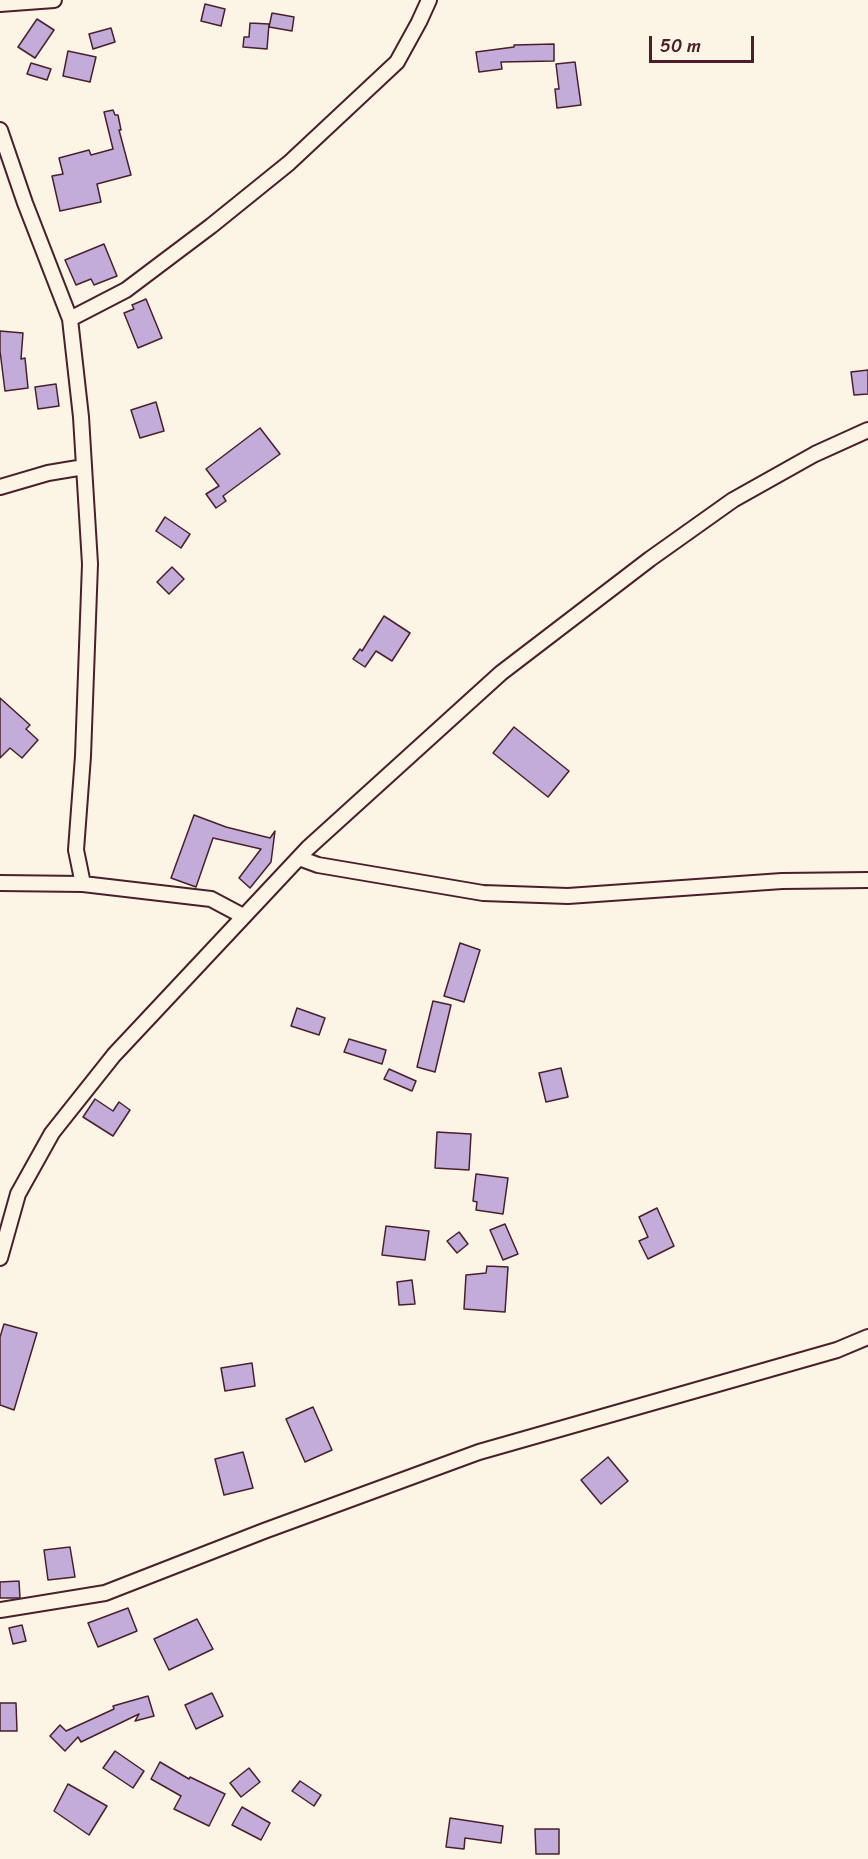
<!DOCTYPE html>
<html>
<head>
<meta charset="utf-8">
<style>
  body { margin:0 }
  #map { position:relative; width:868px; height:1859px; overflow:hidden; background:#fcf5e5; font-family:Sriracha,sans-serif }
  canvas { display:block }
  .scale { position:absolute; left:649px; top:36px; width:105px; height:27px; box-sizing:border-box; border:3px solid #4a1f2b; border-top:0; padding-left:8px; font-size:18px; line-height:21px; white-space:nowrap; color:#4a1f2b; -webkit-text-stroke:4px #fcf5e5; paint-order:stroke }
</style>
</head>
<body>
<div id="map">
<canvas width="868" height="1859"></canvas>
<div class="scale">50 m</div>
</div>
<script>
const c = document.querySelector('canvas').getContext('2d');
c.lineJoin = 'round';
function fillPath(path, color) {
  c.fillStyle = color;
  c.fill(path, 'evenodd');
}
function poly(rows) {
  const path = new Path2D();
  for (const r of rows) {
    path.moveTo(r[0], r[1]);
    for (let i = 2; i < r.length; i += 2) path.lineTo(r[i], r[i + 1]);
  }
  return path;
}
function trace(path, color, width, dash) {
  c.strokeStyle = color;
  c.lineWidth = width;
  c.lineCap = dash ? 'butt' : 'round';
  c.setLineDash(dash || []);
  c.stroke(path);
}
const building = poly([
  [205,4,225,9,221,26,201,21,205,4],
  [272,13,294,17,292,31,269,27,272,13],
  [37,19,54,30,35,58,18,47,37,19],
  [250,23,269,24,267,49,243,47,244,37,249,37,250,23],
  [111,28,115,42,93,49,89,34,111,28],
  [554,44,554,61,501,62,502,69,479,72,476,52,514,47,514,45,554,44],
  [68,51,96,57,90,82,63,76,68,51],
  [575,62,581,105,557,108,555,89,559,89,556,64,575,62],
  [31,63,51,69,47,80,27,74,31,63],
  [113,110,115,115,118,115,121,130,119,130,131,175,97,184,101,202,60,211,52,176,63,174,59,158,89,150,91,155,113,149,104,112,113,110],
  [104,244,117,276,94,285,91,279,76,285,65,260,104,244],
  [146,299,162,338,138,348,124,313,134,309,132,305,146,299],
  [0,331,23,333,21,359,25,358,28,388,5,391,0,351,0,331],
  [868,370,868,394,854,395,851,372,868,370],
  [56,384,59,406,38,409,35,387,56,384],
  [156,402,164,431,140,438,131,410,156,402],
  [260,428,280,454,223,496,226,501,216,508,206,494,219,486,206,469,260,428],
  [165,517,190,534,181,548,156,531,165,517],
  [172,567,184,579,169,594,157,582,172,567],
  [384,616,410,633,392,661,376,651,365,667,353,659,360,649,362,651,384,616],
  [0,698,30,725,26,729,38,740,22,758,10,748,0,758,0,698],
  [514,727,569,771,548,797,493,753,514,727],
  [194,815,226,827,270,838,275,831,271,862,250,888,239,878,261,849,213,838,196,887,171,878,194,815],
  [460,943,480,950,464,1002,444,996,460,943],
  [433,1001,451,1005,435,1072,417,1067,433,1001],
  [297,1008,325,1018,319,1035,291,1026,297,1008],
  [349,1039,386,1050,382,1064,344,1052,349,1039],
  [561,1068,568,1097,546,1102,539,1073,561,1068],
  [389,1069,416,1081,412,1091,384,1079,389,1069],
  [95,1099,113,1111,119,1102,130,1110,113,1136,83,1117,95,1099],
  [437,1132,471,1134,469,1170,435,1168,437,1132],
  [476,1174,508,1178,503,1214,476,1210,477,1202,473,1201,476,1174],
  [657,1208,674,1246,648,1259,639,1241,648,1237,639,1217,657,1208],
  [505,1224,518,1254,503,1260,490,1230,505,1224],
  [386,1226,429,1231,425,1260,382,1255,386,1226],
  [459,1232,468,1244,457,1253,447,1241,459,1232],
  [487,1266,508,1267,505,1312,464,1309,466,1275,486,1273,487,1266],
  [412,1280,415,1304,399,1305,397,1282,412,1280],
  [4,1324,37,1333,14,1410,0,1405,0,1337,4,1324],
  [252,1363,255,1386,225,1391,221,1368,252,1363],
  [313,1407,332,1450,305,1462,286,1419,313,1407],
  [243,1452,253,1488,224,1495,215,1459,243,1452],
  [608,1457,628,1481,601,1504,581,1480,608,1457],
  [70,1547,75,1577,48,1580,44,1550,70,1547],
  [19,1581,20,1598,0,1598,0,1582,19,1581],
  [128,1608,137,1631,98,1647,88,1623,128,1608],
  [197,1619,213,1649,169,1670,154,1639,197,1619],
  [22,1625,26,1641,13,1644,9,1628,22,1625],
  [212,1693,223,1716,196,1729,185,1705,212,1693],
  [148,1696,154,1716,135,1721,139,1714,81,1742,78,1737,65,1751,50,1736,60,1725,66,1731,114,1709,113,1706,148,1696],
  [0,1703,16,1703,17,1731,0,1731,0,1703],
  [115,1751,144,1771,133,1788,103,1768,115,1751],
  [160,1762,189,1779,190,1777,225,1794,209,1826,174,1809,181,1796,151,1779,160,1762],
  [249,1768,260,1782,241,1797,230,1783,249,1768],
  [300,1781,321,1795,314,1806,292,1791,300,1781],
  [68,1784,107,1806,89,1835,54,1811,68,1784],
  [242,1807,270,1823,261,1840,232,1825,242,1807],
  [450,1818,503,1826,501,1843,465,1838,464,1849,446,1847,450,1818],
  [535,1829,559,1829,559,1854,536,1854,535,1829]
]);
const minor = poly([
  [0,4,54,0],
  [0,130,25,203,70,319,81,417,90,564,83,756,76,850,83,884,211,899,243,916],
  [70,319,126,290,211,226,289,163,397,62,419,22,429,0],
  [0,487,48,473,84,467],
  [299,858,318,865,483,893,568,896,782,881,868,880],
  [0,883,83,884],
  [0,1258,18,1194,52,1133,114,1055,308,848,501,673,650,559,733,500,815,454,868,430],
  [0,1610,105,1593,264,1531,479,1452,837,1350,868,1337]
]);
fillPath(building, '#c3abda');
trace(building, '#4a1f2b', 1.5);
trace(minor, '#4a1f2b', 18);
trace(minor, '#fcf5e5', 14);
</script>
</body>
</html>
